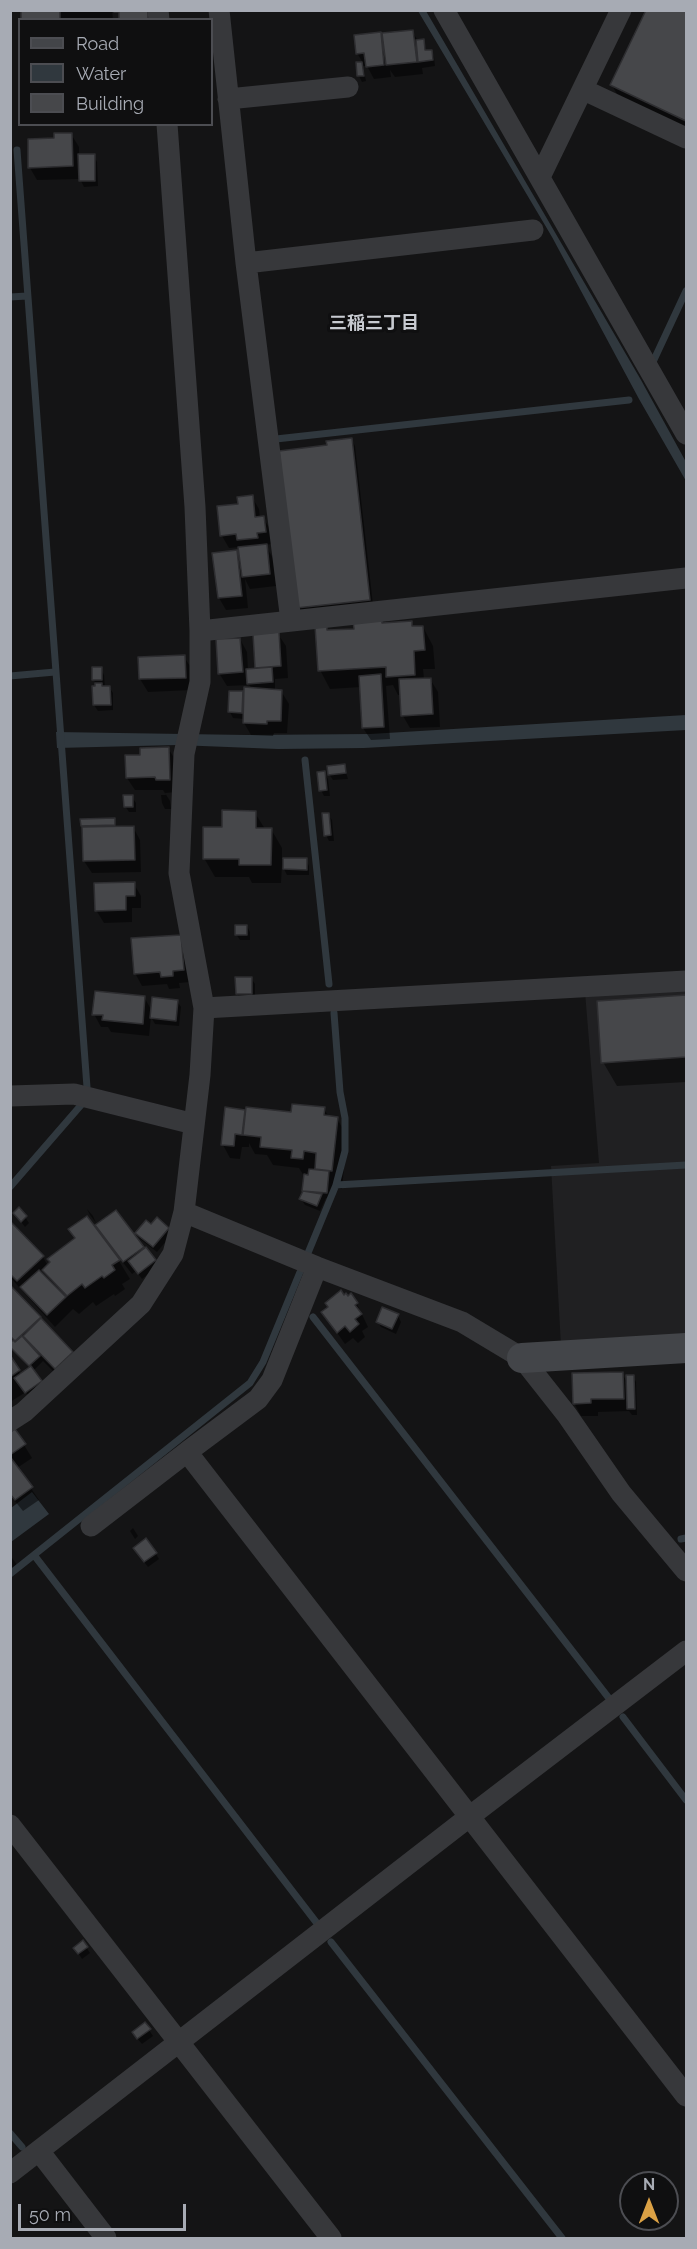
<!DOCTYPE html>
<html>
<head>
<meta charset="utf-8">
<style>
  body { margin:0 }
  #map { position:relative; width:697px; height:2249px; overflow:hidden; background:#141415; font-family:Raleway,sans-serif }
  canvas { display:block }
  .frame { position:absolute; inset:0; border:12px solid #a7abb4; pointer-events:none }
  .legend { position:absolute; left:18px; top:18px; width:195px; height:108px; box-sizing:border-box; background:#0f0f10; border:2px solid #4c4d52; margin:0; padding:8px 10px; list-style:none; font-size:18px; color:#a7abb4 }
  .legend li { display:flex; align-items:center; gap:12px; height:30px }
  .legend b { width:30px; border:2px solid #4c4d52 }
  .north { position:absolute; left:619px; top:2171px; width:60px; height:60px; box-sizing:border-box; background:#0f0f10; border:2px solid #4c4d52; border-radius:50%; rotate:0deg; font-size:16px; font-weight:700; line-height:24px; text-align:center; color:#a7abb4 }
  .north::after { content:''; display:block; margin:auto; width:21px; height:27px; background:#dba145; clip-path:polygon(50% 0,100% 100%,50% 72%,0 100%) }
  .scale { position:absolute; left:18px; top:2204px; width:168px; height:27px; box-sizing:border-box; border:3px solid #a7abb4; border-top:0; padding-left:8px; font-size:18px; line-height:21px; white-space:nowrap; color:#a7abb4; -webkit-text-stroke:4px #0f0f10; paint-order:stroke }
</style>
</head>
<body>
<div id="map">
<canvas width="697" height="2249"></canvas>
<div class="frame"></div>
<ul class="legend">
<li><b style="height:8px;background:#434549"></b>Road</li>
<li><b style="height:16px;background:#30383e"></b>Water</li>
<li><b style="height:16px;background:#46474a"></b>Building</li>
</ul>
<div class="north">N</div>
<div class="scale">50 m</div>
</div>
<script>
const c = document.querySelector('canvas').getContext('2d');
c.lineJoin = 'round';
function fillPath(path, color) {
  c.fillStyle = color;
  c.fill(path, 'evenodd');
}
function poly(rows) {
  const path = new Path2D();
  for (const r of rows) {
    path.moveTo(r[0], r[1]);
    for (let i = 2; i < r.length; i += 2) path.lineTo(r[i], r[i + 1]);
  }
  return path;
}
function trace(path, color, width, dash) {
  c.strokeStyle = color;
  c.lineWidth = width;
  c.lineCap = dash ? 'butt' : 'round';
  c.setLineDash(dash || []);
  c.stroke(path);
}
function drawText(font, color, halo, rows, align = 'center') {
  c.font = font + ' Raleway,"Noto Sans JP",sans-serif';
  c.lineWidth = 6;
  c.setLineDash([]);
  c.textBaseline = 'middle';
  c.strokeStyle = halo;
  c.fillStyle = color;
  for (const [text, x, y, turn = 0] of rows) {
    c.save();
    c.translate(x, y);
    c.rotate((+turn || 0) * Math.PI / 180);
    c.textAlign = isNaN(turn) ? turn : align;
    if (halo) c.strokeText(text, 0, 0);
    c.fillText(text, 0, 0);
    c.restore();
  }
}
const built = poly([
  [686,987,686,1338,561,1346,551,1166,599,1163,585,992]
]);
const water = poly([
  [418,11,426,11,641,380,686,462,686,481,639,399,552,237],
  [686,715,686,730,364,748,278,749,177,745,57,748,56,732,247,735,370,734],
  [32,1492,49,1514,11,1542,11,1508]
]);
const shadow = poly([
  [22,10,112,10,113,20,23,20],
  [647,10,686,10,686,138,625,109,612,85],
  [412,31,418,41,423,40,427,52,431,51,434,57,435,66,422,68,423,74,395,77,390,70,391,77,374,79,367,66,363,66,366,81,362,82,359,76,357,64,363,63,357,53,356,36],
  [71,134,79,147,79,156,94,156,97,162,98,186,84,187,80,179,37,180,30,168,56,139],
  [352,440,355,446,373,605,301,613,298,607,329,446],
  [252,497,259,509,260,518,263,518,271,530,272,544,265,545,273,558,276,586,250,589,245,579,248,608,226,610,219,598,236,552,241,561,240,547,229,548,222,536,240,505],
  [381,621,383,624,411,622,414,628,423,627,433,646,435,669,423,669,424,679,430,679,438,692,440,727,410,728,403,716,401,695,398,695,393,685,386,686,390,739,371,740,363,728,361,687,330,689,320,670,326,627,329,632,356,630],
  [278,634,286,646,288,678,275,679,275,691,281,691,289,704,287,733,274,733,273,736,251,735,244,723,244,719,233,718,230,712,242,693,245,698,252,689,249,685,227,686,219,673,240,639,247,652,248,670,258,670,256,667],
  [184,657,192,669,192,690,148,692,140,679,140,658],
  [101,669,104,675,105,688,109,687,113,693,113,710,98,711,94,705,96,685,94,680],
  [168,748,176,761,177,792,165,793,170,801,171,809,165,809,162,803,161,795,166,795,163,790,135,790,127,778,142,756],
  [344,766,348,779,333,780,329,774],
  [324,773,328,779,330,796,324,796,321,790],
  [132,797,136,803,136,812,129,812,125,806],
  [255,813,265,829,271,829,282,848,282,859,306,860,309,866,309,875,287,875,282,865,281,883,252,883,249,877,215,877,204,858,223,829],
  [328,814,332,820,334,841,329,841,326,835],
  [114,820,117,828,133,827,140,840,141,872,92,873,84,861,82,826],
  [134,884,141,896,141,908,132,908,132,922,104,923,96,910],
  [247,926,250,932,250,940,240,940,236,934],
  [180,936,190,982,179,983,180,988,169,989,167,984,142,986,135,973],
  [237,978,251,978,255,984,255,1000,241,1000,237,994],
  [686,996,686,1082,617,1086,603,1062,599,1002],
  [144,997,152,1011,177,1001,181,1007,179,1026,155,1024,151,1017,149,1036,111,1032,108,1027,101,1027,94,1014],
  [324,1109,329,1117,337,1118,347,1137,342,1189,331,1188,330,1199,326,1198,320,1211,305,1205,301,1199,304,1191,304,1176,299,1168,273,1165,267,1155,255,1154,249,1143,249,1147,242,1147,240,1159,230,1158,223,1145,244,1111,247,1116,293,1114],
  [87,1209,93,1216,96,1223,90,1215],
  [115,1212,158,1266,142,1279,136,1271,132,1274,121,1260,119,1261,130,1279,122,1284,125,1289,115,1296,114,1294,96,1306,93,1302,79,1314,73,1309,55,1327,10,1277,10,1224,43,1257,48,1266,105,1238,97,1225],
  [15,1214,25,1217,29,1223,25,1227],
  [151,1226,168,1229,172,1234,157,1252,140,1239,136,1233],
  [10,1287,72,1353,79,1365,63,1381,43,1361,33,1371,44,1387,30,1398,26,1392,10,1402,10,1357,21,1375,30,1368,10,1346],
  [344,1297,357,1304,368,1327,362,1331,365,1337,358,1343,353,1338,345,1344,323,1313],
  [398,1316,401,1322,396,1334,381,1327,377,1321],
  [622,1374,628,1383,633,1376,636,1382,637,1415,632,1415,629,1411,598,1412,598,1416,581,1416,574,1403],
  [10,1434,24,1445,32,1458,17,1468,39,1500,23,1511,10,1495],
  [133,1528,138,1536,135,1539,130,1531],
  [138,1554,156,1554,159,1559,148,1567],
  [10,1555,17,1565,12,1569,10,1567],
  [83,1942,90,1953,82,1959,75,1948],
  [145,2024,153,2036,142,2044,137,2038]
]);
const stream = poly([
  [17,150,87,1087],
  [10,297,27,296],
  [652,364,686,291],
  [276,439,629,400],
  [10,676,55,672],
  [305,760,329,984],
  [336,1185,686,1165],
  [10,1187,82,1104],
  [308,1253,336,1185,345,1151,345,1118,340,1092,334,1013],
  [313,1317,608,1697],
  [681,1539,686,1538],
  [34,1555,316,1922],
  [10,1574,250,1383,263,1362,300,1272],
  [623,1717,686,1800],
  [331,1942,562,2238],
  [10,2133,22,2147]
]);
const building = poly([
  [21,10,60,10,60,20,21,20,21,10],
  [114,10,148,10,148,20,119,20,119,12,114,12,114,10],
  [646,10,686,10,686,121,610,85,646,10],
  [413,30,417,62,386,65,382,33,413,30],
  [381,32,384,65,366,67,364,53,356,54,354,35,381,32],
  [424,39,425,50,432,50,433,60,418,62,416,40,424,39],
  [356,62,362,62,364,76,357,76,356,62],
  [54,133,72,133,73,166,28,168,28,139,54,138,54,133],
  [78,154,95,154,95,181,79,181,78,154],
  [352,438,370,600,296,608,279,451,327,445,326,441,352,438],
  [253,495,255,517,264,516,266,532,257,533,258,538,237,540,236,534,220,536,217,506,238,504,237,497,253,495],
  [267,544,270,574,242,577,238,547,267,544],
  [237,550,242,596,218,598,212,553,237,550],
  [382,619,382,623,412,621,412,626,423,626,425,650,414,651,415,675,386,677,386,667,318,671,315,626,327,625,327,630,354,629,353,621,382,619],
  [279,632,281,666,255,668,253,634,279,632],
  [240,638,243,672,218,674,216,639,240,638],
  [185,655,186,678,139,679,138,657,185,655],
  [92,667,102,667,102,680,92,680,92,667],
  [272,667,273,682,247,684,246,669,272,667],
  [381,674,384,727,362,728,359,676,381,674],
  [431,678,433,714,401,716,399,679,431,678],
  [95,683,102,683,102,686,110,686,111,705,93,705,92,686,95,686,95,683],
  [244,687,282,690,281,721,267,721,267,724,243,723,244,687],
  [229,691,243,691,242,713,228,712,229,691],
  [169,747,170,780,156,780,155,777,126,778,125,755,140,755,140,748,169,747],
  [345,764,346,773,328,775,327,766,345,764],
  [325,771,327,790,319,791,317,772,325,771],
  [123,795,133,795,133,807,124,807,123,795],
  [222,810,256,811,256,828,272,828,271,865,239,865,239,859,203,859,203,827,222,827,222,810],
  [322,813,329,813,331,835,324,836,322,813],
  [115,818,115,825,81,826,80,819,115,818],
  [134,826,135,860,83,861,82,827,134,826],
  [283,858,307,858,307,870,283,869,283,858],
  [135,882,135,896,126,896,126,910,95,911,94,883,135,882],
  [235,925,247,925,247,935,235,935,235,925],
  [181,935,184,970,173,971,173,976,161,977,160,972,134,974,131,938,181,935],
  [235,977,252,977,252,994,236,994,235,977],
  [95,991,145,996,143,1024,102,1020,103,1015,92,1015,95,991],
  [686,995,686,1057,601,1063,597,1001,686,995],
  [152,997,178,1000,176,1021,150,1018,152,997],
  [292,1104,325,1107,324,1115,338,1117,332,1171,315,1169,316,1153,304,1151,303,1159,291,1158,292,1150,260,1147,261,1137,243,1135,246,1107,291,1112,292,1104],
  [225,1107,245,1110,242,1135,235,1134,234,1146,221,1145,225,1107],
  [309,1169,329,1171,327,1193,302,1191,304,1174,308,1175,309,1169],
  [303,1191,322,1194,317,1206,299,1199,303,1191],
  [19,1207,27,1216,21,1222,13,1213,19,1207],
  [116,1210,144,1247,123,1262,95,1225,116,1210],
  [87,1216,120,1260,112,1265,115,1270,104,1278,102,1276,85,1288,82,1284,67,1296,42,1270,50,1262,47,1259,75,1238,68,1229,87,1216],
  [157,1217,169,1228,153,1247,135,1233,146,1220,151,1224,157,1217],
  [10,1221,44,1256,17,1281,10,1274,10,1221],
  [146,1247,156,1260,138,1274,128,1261,146,1247],
  [39,1270,66,1297,47,1315,20,1287,39,1270],
  [10,1285,41,1317,15,1341,10,1336,10,1285],
  [341,1290,344,1295,346,1293,348,1296,351,1293,358,1303,355,1305,362,1314,355,1319,359,1324,350,1332,345,1326,337,1333,321,1312,328,1307,325,1303,341,1290],
  [382,1307,399,1314,392,1329,376,1322,382,1307],
  [41,1318,73,1352,55,1369,23,1336,41,1318],
  [22,1336,40,1356,29,1366,10,1347,10,1343,13,1340,15,1342,22,1336],
  [10,1355,20,1370,10,1377,10,1355],
  [31,1366,42,1381,25,1393,14,1378,31,1366],
  [623,1372,624,1399,591,1399,591,1403,573,1404,572,1373,623,1372],
  [626,1375,634,1375,635,1409,627,1409,626,1375],
  [15,1429,26,1444,10,1455,10,1432,15,1429],
  [11,1458,33,1487,15,1500,10,1494,11,1458],
  [146,1538,157,1553,144,1562,133,1548,146,1538],
  [83,1940,88,1947,78,1954,73,1948,83,1940],
  [145,2022,151,2029,137,2039,132,2032,145,2022]
]);
const street = poly([
  [158,10,159,20],
  [219,10,246,263,291,621],
  [444,10,686,434],
  [584,90,686,138],
  [228,99,348,87],
  [540,177,621,10],
  [246,263,533,230],
  [200,631,686,578],
  [204,1008,686,981],
  [10,1096,74,1094,194,1124],
  [184,1212,317,1267,462,1322,522,1358,567,1415,621,1493,686,1571],
  [317,1267,272,1380,258,1399,187,1452,686,2096],
  [10,1421,24,1412,141,1304,173,1254,184,1212,200,1075,204,1008,179,873,184,754,200,682,200,631,195,507,167,124],
  [91,1526,187,1452],
  [10,1825,331,2238],
  [39,2151,106,2238],
  [10,2173,469,1817,686,1651]
]);
const secondary = poly([
  [522,1358,686,1348]
]);
const neighbourhoodNames = [
  ["三稲三丁目",374,324]
];
fillPath(built, '#202022');
fillPath(water, '#30383e');
fillPath(shadow, '#0007');
trace(stream, '#30383e', 7);
fillPath(building, '#46474a');
trace(building, '#2e2e31', 1.5);
trace(street, '#37383b', 21);
trace(secondary, '#434549', 30);
drawText('bold 18px', '#c7cad0', '#0f0f10', neighbourhoodNames);
</script>
</body>
</html>
